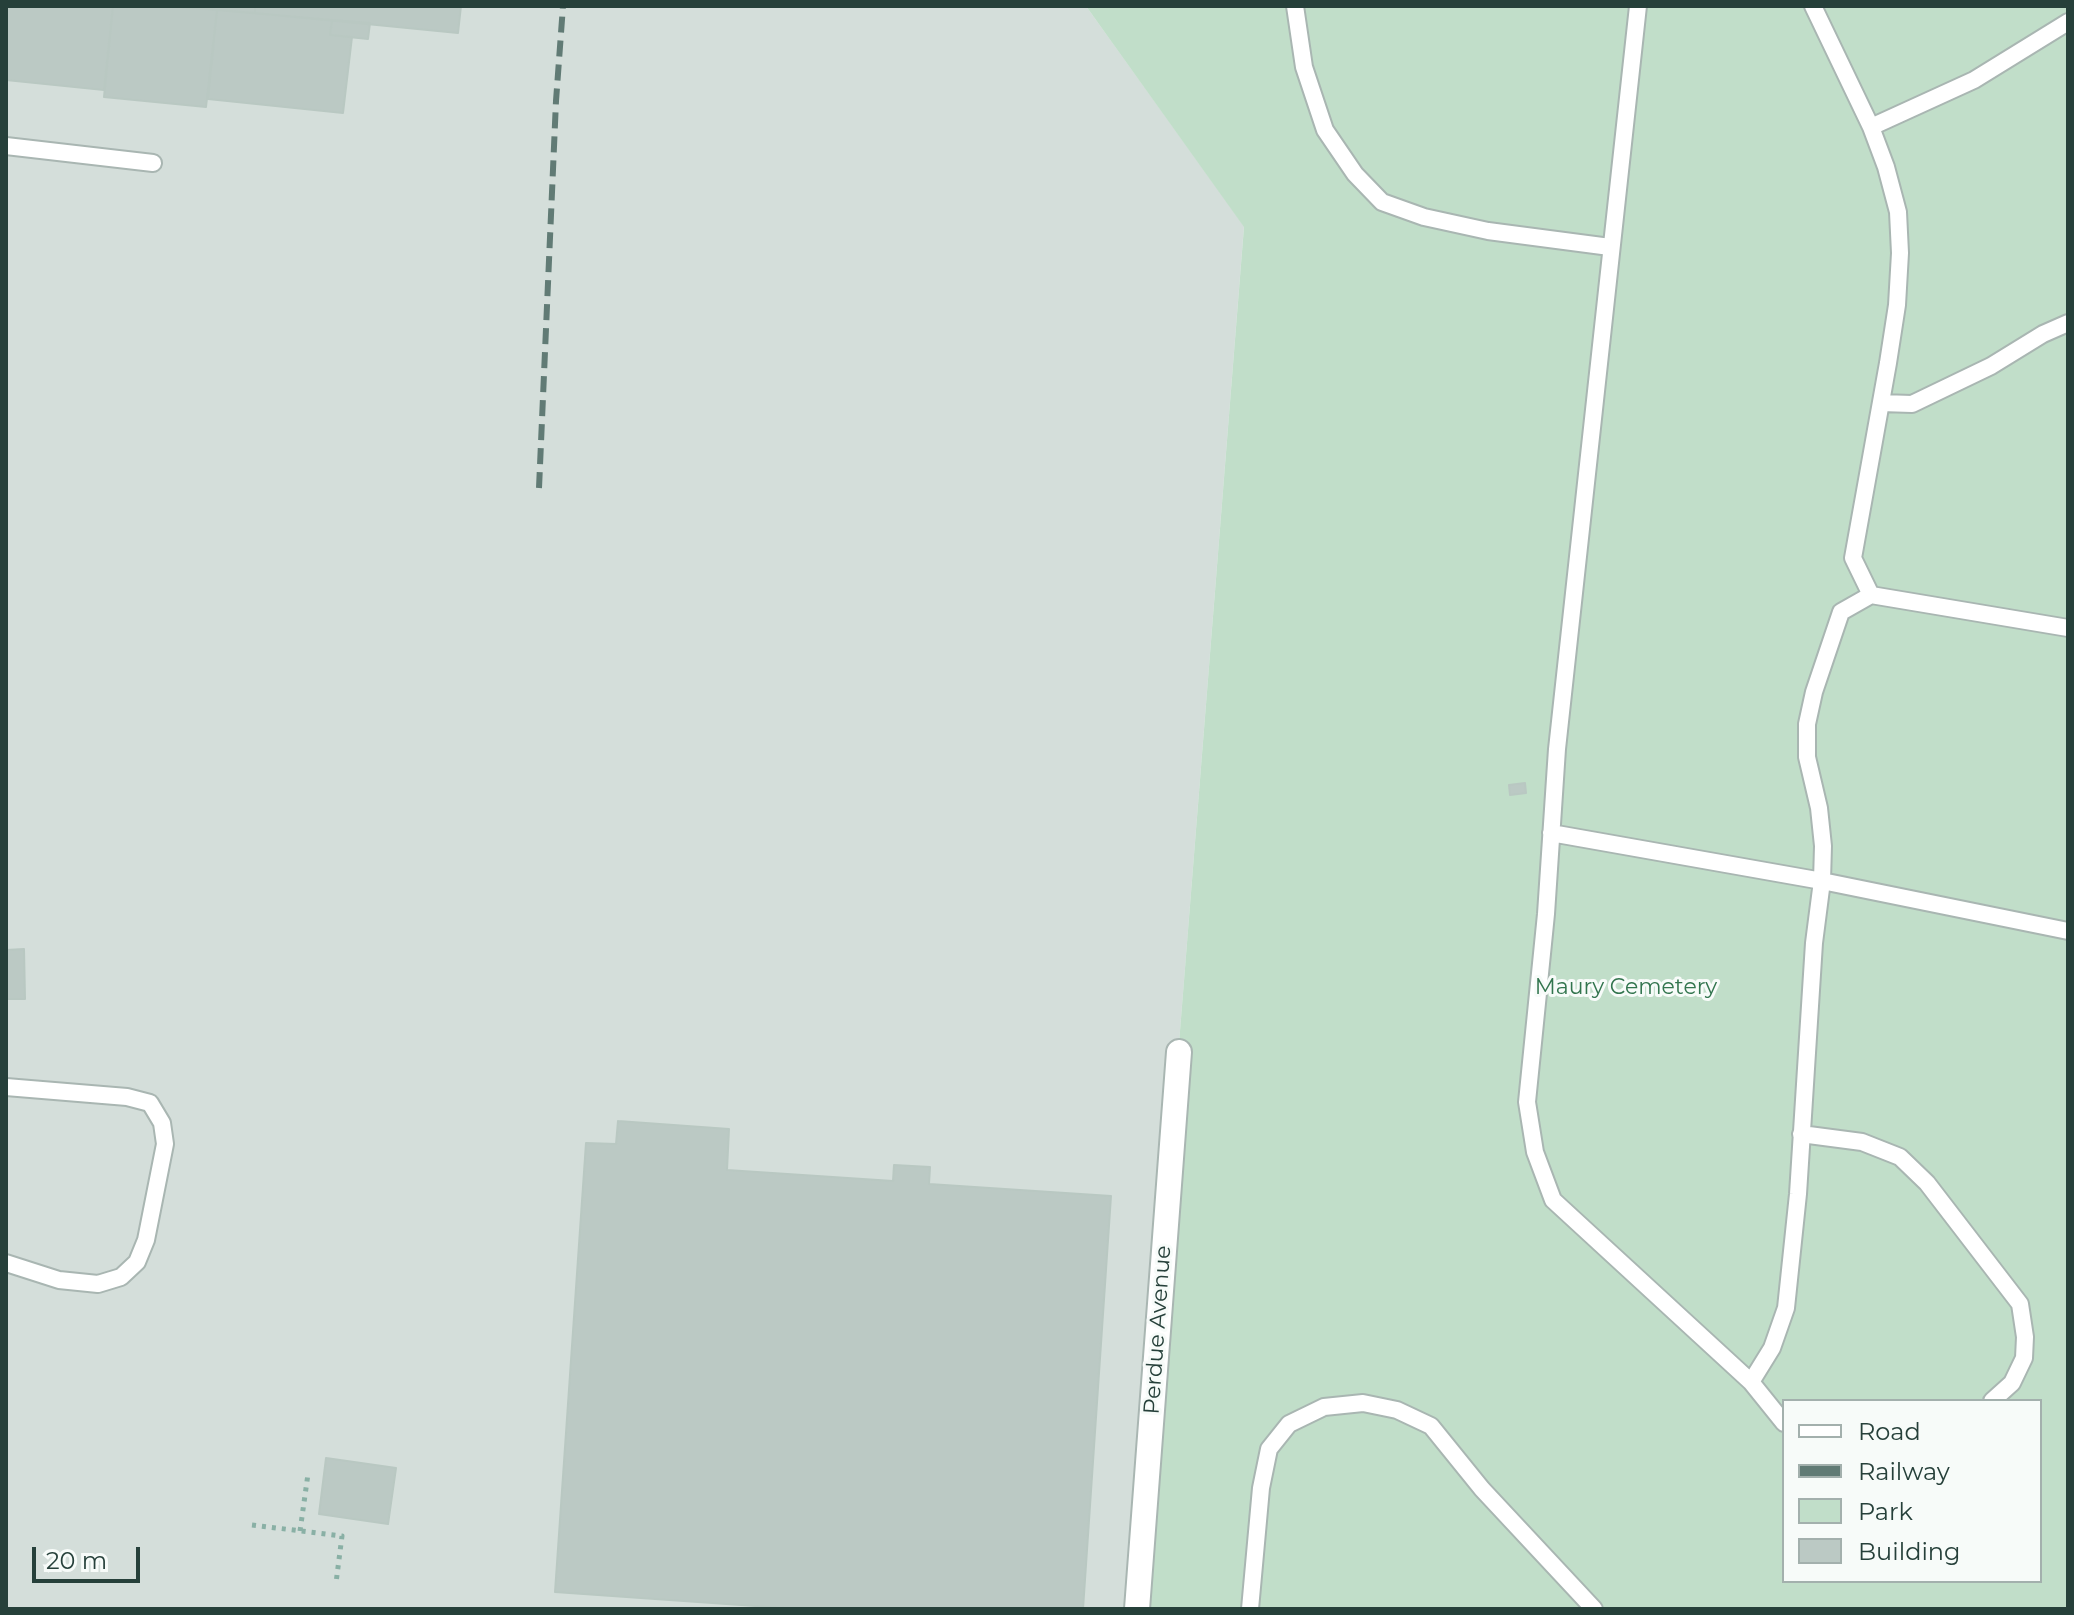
<!DOCTYPE html>
<html>
<head>
<meta charset="utf-8">
<style>
  body { margin:0 }
  #map { position:relative; width:2074px; height:1615px; overflow:hidden; background:#e6eeeb; font-family:Montserrat,sans-serif }
  canvas { display:block }
  .frame { position:absolute; inset:0; border:8px solid #26403a; pointer-events:none }
  .legend { position:absolute; left:1782px; top:1399px; width:260px; height:184px; box-sizing:border-box; background:#f7fbf9; border:2px solid #a3b0ad; margin:0; padding:10px 14px; list-style:none; font-size:24px; color:#26403a }
  .legend li { display:flex; align-items:center; gap:16px; height:40px }
  .legend b { width:40px; border:2px solid #a3b0ad }
  .scale { position:absolute; left:32px; top:1547px; width:108px; height:36px; box-sizing:border-box; border:4px solid #26403a; border-top:0; padding-left:10px; font-size:24px; line-height:28px; white-space:nowrap; color:#26403a; -webkit-text-stroke:6px #f7fbf9; paint-order:stroke }
</style>
</head>
<body>
<div id="map">
<canvas width="2074" height="1615"></canvas>
<div class="frame"></div>
<ul class="legend">
<li><b style="height:10px;background:#fff"></b>Road</li>
<li><b style="height:10px;background:#617b75"></b>Railway</li>
<li><b style="height:22px;background:#c1dec9"></b>Park</li>
<li><b style="height:22px;background:#bbc9c4"></b>Building</li>
</ul>
<div class="scale">20 m</div>
</div>
<script>
const c = document.querySelector('canvas').getContext('2d');
c.lineJoin = 'round';
function fillPath(path, color) {
  c.fillStyle = color;
  c.fill(path, 'evenodd');
}
function poly(rows) {
  const path = new Path2D();
  for (const r of rows) {
    path.moveTo(r[0], r[1]);
    for (let i = 2; i < r.length; i += 2) path.lineTo(r[i], r[i + 1]);
  }
  return path;
}
function trace(path, color, width, dash) {
  c.strokeStyle = color;
  c.lineWidth = width;
  c.lineCap = dash ? 'butt' : 'round';
  c.setLineDash(dash || []);
  c.stroke(path);
}
function drawText(font, color, halo, rows, align = 'center') {
  c.font = font + ' Montserrat,sans-serif';
  c.lineWidth = 6;
  c.setLineDash([]);
  c.textBaseline = 'middle';
  c.strokeStyle = halo;
  c.fillStyle = color;
  for (const [text, x, y, turn = 0] of rows) {
    c.save();
    c.translate(x, y);
    c.rotate((+turn || 0) * Math.PI / 180);
    c.textAlign = isNaN(turn) ? turn : align;
    if (halo) c.strokeText(text, 0, 0);
    c.fillText(text, 0, 0);
    c.restore();
  }
}
const built = poly([
  [6,6,1086,6,1244,226,1134,1609,6,1609]
]);
const green = poly([
  [1086,6,2068,6,2068,1609,1134,1609,1244,227],
  [1784,1401,2040,1401,2040,1581,1784,1581]
]);
const building = poly([
  [6,6,113,6,104,90,6,80,6,6],
  [113,6,169,6,217,10,206,107,104,97,113,6],
  [169,6,255,6,255,13,169,6],
  [255,6,461,6,458,33,255,13,255,6],
  [217,10,332,20,330,35,352,37,343,113,208,99,217,10],
  [332,20,370,23,368,39,330,35,332,20],
  [1525,783,1526,793,1510,795,1509,785,1525,783],
  [24,949,25,999,6,999,6,950,24,949],
  [618,1121,729,1129,727,1170,893,1181,894,1165,930,1167,929,1184,1111,1196,1083,1609,798,1609,555,1592,586,1143,616,1144,618,1121],
  [326,1458,396,1468,388,1524,319,1514,326,1458]
]);
const path = poly([
  [252,1525,342,1536,336,1583],
  [300,1531,308,1474]
]);
const lane = poly([
  [1295,6,1304,67,1325,130,1355,174,1382,202,1424,217,1488,231,1610,247],
  [1638,6,1557,749,1546,914,1527,1102,1535,1152,1553,1200,1751,1382,1784,1423],
  [1871,127,1974,80,2068,22],
  [6,146,153,163],
  [1881,403,1912,404,1991,366,2043,334,2068,323],
  [1871,595,2068,628],
  [1551,833,1822,881,2068,931],
  [6,1087,127,1097,150,1103,162,1123,165,1144,146,1240,137,1262,121,1277,98,1284,59,1280,6,1263],
  [1801,1134,1862,1142,1900,1157,1927,1183,2020,1304,2025,1337,2024,1358,2012,1383,1992,1401],
  [1751,1382,1772,1348,1786,1308,1798,1194,1814,943,1822,881,1823,846,1819,808,1807,757,1807,724,1814,692,1841,612,1871,595,1853,558,1888,363,1897,305,1900,253,1898,212,1886,167,1871,127,1813,6],
  [1250,1609,1261,1488,1269,1449,1289,1424,1324,1407,1363,1403,1397,1410,1431,1426,1482,1489,1594,1609]
]);
const street = poly([
  [1137,1609,1179,1052]
]);
const rail = poly([
  [539,488,556,101,563,6]
]);
const parkNames = [
  ["Maury Cemetery",1626,988]
];
const streetNames = [
  ["Perdue Avenue",1158,1330,-86]
];
fillPath(built, '#d4deda');
fillPath(green, '#c1dec9');
fillPath(building, '#bbc9c4');
trace(building, '#b9c8c2', 2);
trace(lane, '#a9b6b2', 20);
trace(street, '#a9b6b2', 28);
trace(path, '#89b0a5', 5, [4, 6]);
trace(lane, '#fff', 16);
trace(street, '#fff', 24);
trace(rail, '#617b75', 6, [16, 8]);
drawText('22px', '#32754e', '#f7fbf9', parkNames);
drawText('22px', '#26403a', '#f7fbf9', streetNames);
</script>
</body>
</html>
